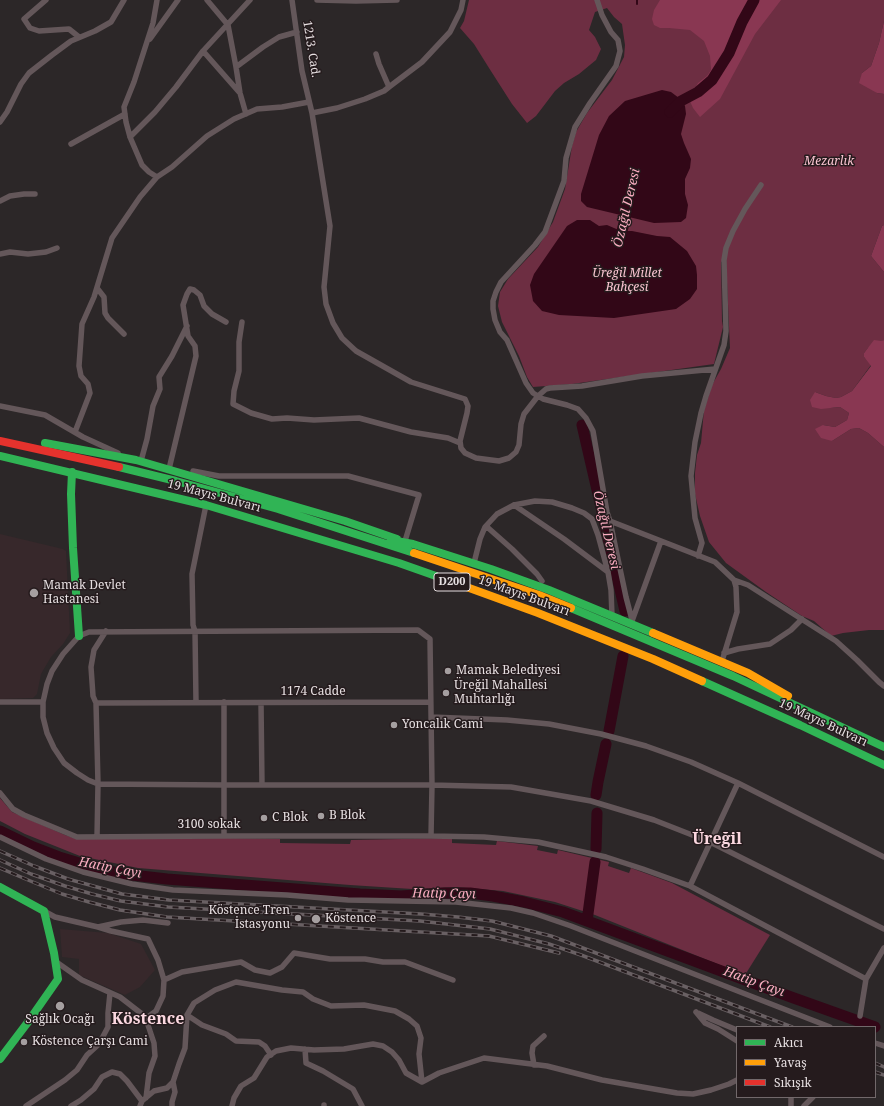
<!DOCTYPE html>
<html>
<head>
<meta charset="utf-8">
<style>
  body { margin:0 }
  #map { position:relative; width:884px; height:1106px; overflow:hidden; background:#2c2728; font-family:"Noto Serif",serif }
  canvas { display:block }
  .legend { position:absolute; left:736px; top:1026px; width:140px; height:72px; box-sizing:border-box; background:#251b1d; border:1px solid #72696b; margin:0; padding:5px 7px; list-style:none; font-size:12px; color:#e6dfe1 }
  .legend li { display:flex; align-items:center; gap:8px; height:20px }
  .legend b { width:20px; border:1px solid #72696b }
</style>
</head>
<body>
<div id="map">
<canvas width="884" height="1106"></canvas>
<ul class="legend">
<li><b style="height:5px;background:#30b455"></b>Akıcı</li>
<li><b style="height:5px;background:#ff9f0a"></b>Yavaş</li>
<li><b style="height:5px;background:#e5322d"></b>Sıkışık</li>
</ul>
</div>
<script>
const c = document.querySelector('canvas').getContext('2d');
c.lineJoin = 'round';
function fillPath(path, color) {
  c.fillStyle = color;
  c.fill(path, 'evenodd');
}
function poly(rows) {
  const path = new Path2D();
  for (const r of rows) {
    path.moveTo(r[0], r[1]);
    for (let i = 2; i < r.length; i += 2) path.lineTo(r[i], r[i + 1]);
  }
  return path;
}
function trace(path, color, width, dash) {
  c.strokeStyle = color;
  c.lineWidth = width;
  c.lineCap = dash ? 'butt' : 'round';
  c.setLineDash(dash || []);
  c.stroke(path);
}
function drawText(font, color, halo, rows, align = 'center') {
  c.font = font + ' "Noto Serif",serif';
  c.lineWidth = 3;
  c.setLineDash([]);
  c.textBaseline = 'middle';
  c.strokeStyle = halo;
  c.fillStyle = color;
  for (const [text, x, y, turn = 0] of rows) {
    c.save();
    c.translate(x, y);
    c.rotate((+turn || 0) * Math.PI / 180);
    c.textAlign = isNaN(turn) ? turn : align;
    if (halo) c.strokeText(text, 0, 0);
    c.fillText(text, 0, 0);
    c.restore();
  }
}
const built = poly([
  [0,534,63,549,66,551,70,633,63,644,51,657,41,674,37,694,33,698,0,699],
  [60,929,108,933,141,944,155,970,140,987,125,995,79,975,79,959,62,957]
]);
const green = poly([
  [469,0,884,0,884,21,879,43,871,66,862,73,877,93,884,94,884,225,882,226,871,256,884,272,884,340,868,348,864,353,864,357,871,365,852,391,841,397,836,398,826,396,815,392,831,408,840,407,849,413,847,420,835,427,823,425,832,441,851,429,859,428,868,433,884,447,884,630,869,630,843,633,831,636,814,621,802,616,766,592,726,563,709,542,700,516,695,494,695,473,697,455,701,443,704,410,712,385,721,369,730,348,726,260,721,262,722,321,723,327,714,364,572,384,533,387,527,377,519,356,502,322,498,306,500,292,508,279,538,247,553,222,565,189,572,146,576,132,587,113,612,80,624,57,625,45,622,24,614,17,607,8,595,12,589,30,595,37,601,49,596,60,579,74,564,83,555,91,536,116,527,123,512,104,489,68,474,44,460,28,464,21],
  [0,798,12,812,65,835,77,839,224,838,280,839,280,843,350,844,351,840,452,838,452,843,496,845,497,841,538,846,537,850,557,854,558,850,609,862,608,866,629,873,631,868,672,883,770,935,745,975,595,915,555,902,503,891,457,887,412,889,350,885,138,868,80,856,25,834,0,821]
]);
const forest = poly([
  [660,0,781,0,755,34,720,99,700,117,693,108,690,101,693,92,698,83,707,76,711,70,710,56,704,41,690,30,669,28,660,28,654,25,652,19,654,10],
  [884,21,884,94,877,93,859,83,862,73,871,66,879,43],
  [884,225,884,272,871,256,882,226],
  [874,340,881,341,884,340,884,447,868,433,859,428,851,429,832,441,821,438,815,429,823,425,835,427,847,420,849,413,840,407,821,409,812,407,810,400,815,392,826,396,836,398,841,397,852,391,871,366,864,357,864,353]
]);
const water = poly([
  [662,90,671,92,679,98,685,106,686,114,681,134,684,143,691,159,690,168,685,179,685,194,688,205,686,218,681,222,654,223,587,207,581,201,581,194,599,135,609,116,625,101],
  [577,220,590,220,599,226,607,225,621,231,632,231,657,236,670,237,687,251,696,266,697,275,697,289,690,299,676,309,614,318,559,315,542,311,533,301,530,285,534,274,567,226]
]);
const stream = poly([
  [637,4,637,0]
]);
const river = poly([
  [670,112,681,101,698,92,712,80,729,53,742,22,754,0],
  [619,244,629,202],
  [582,425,625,611],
  [609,731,623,656],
  [596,795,598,782,606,744],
  [0,831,33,847,59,857,96,868,123,874,167,879,360,894,401,896,444,893,470,893,493,896,524,902,563,912,791,997,875,1027],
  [596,849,597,813],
  [587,921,595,862]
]);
const street = poly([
  [46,0,24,19,30,28,39,31,69,29,79,37],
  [207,0,228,25,236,67,240,93,246,114],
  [292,0,302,71,312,113,330,226,324,287,326,304,333,323,342,338,356,351,411,382,465,399,468,406,467,413,460,441,461,448,465,453,476,458,499,461,509,458,516,452,519,445,521,424,524,414,538,396,546,389,550,388,582,386,642,376,715,369],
  [317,0,356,1,397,0],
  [597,0,602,15,611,32,618,40,620,51,616,66,590,103,575,127,566,158,564,181,545,232,535,245,501,282,496,292,493,301,493,309,495,320,500,332,507,340,526,383,533,393,543,399,567,405,578,409,586,418,593,431,607,512,610,521,626,597,632,620],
  [150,39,178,0],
  [203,51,239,92],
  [376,54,379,64,389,87],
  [236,67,263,47,279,37,297,32],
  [312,113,337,108,365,99,384,91,389,87,422,62,450,32,461,10,463,0],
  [0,122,7,112,21,84,29,73,52,55,71,41,95,31,111,22,124,0],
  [130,137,155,112,176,87,203,51,250,0],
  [71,144,125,114],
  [157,177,149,172,142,165,130,137,126,122,124,107,134,82,153,23,157,0],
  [0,201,10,196,24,194,35,194],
  [0,254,10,252,28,254,46,252,57,248],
  [97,288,104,297,105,313,108,318,124,334],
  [242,322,239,342,239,371,234,391,233,404,251,413,272,419,287,418,314,420,359,418,411,432,448,438,460,443],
  [0,406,45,415,83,437,118,453],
  [75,432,90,393,88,384,81,376,79,366,82,324,94,297,112,238,140,197,157,177,172,167,207,136,234,119,257,109,282,107,309,102],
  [141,461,147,439,153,406,160,389,159,377,172,356,187,326],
  [169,469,196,356,195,346,188,336,183,305,187,294,190,289,194,290,200,295,204,306,212,314,226,322],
  [193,471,219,476,348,476,419,495,405,541],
  [514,505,564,539,608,572],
  [610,521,715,562,734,580,736,587,737,612,722,661],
  [486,526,512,549,537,574,542,581],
  [698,556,702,543,695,518,691,476,695,442,701,413,706,396,724,345,726,331,724,260,726,248,733,231,745,209,761,185],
  [474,563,480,539,485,527,497,514,514,505,535,501,552,502,572,508,584,513,592,519,598,535,608,572,611,590,612,616],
  [734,580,748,585,836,641,857,660,879,682,884,686],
  [632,621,661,541],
  [724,653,738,649,770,644,791,630,802,619],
  [0,702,43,702,47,684,52,671,63,654,79,636,89,632,418,630,430,639,432,785,431,836],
  [43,702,43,717,47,733,54,748,64,763,77,773,88,780,98,784,224,785,432,785,511,787,591,801,654,820,710,842,884,929],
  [196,702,195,631,193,625,192,574,206,505],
  [96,703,430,702],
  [261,703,262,785],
  [431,717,507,720,549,724,601,734,646,746,691,762,738,783,884,857],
  [0,793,13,809,24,815,77,837,224,836,431,836,484,837,538,842,606,857,643,869,690,886,738,783],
  [224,836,224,702],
  [0,837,46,859,83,872,132,884,173,890,287,895,348,900,456,902,511,908,533,913,571,926,830,1027],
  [97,837,98,784,96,703,93,696,91,667,94,650,106,631],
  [690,886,866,979],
  [44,911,55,917,98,927,121,922,143,920,168,923],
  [98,927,111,931,148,939,158,960,164,980],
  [55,961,82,980,120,997,142,1014,148,1025,154,1043,155,1056,149,1073,146,1098],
  [696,1012,705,1023,718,1029,737,1041],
  [698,1013,713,1020,737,1030],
  [187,1015,202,1025,226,1034,236,1041,259,1042,265,1046,271,1055],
  [860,1016,866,979,884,948],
  [145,1019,156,1011,163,996,164,980,182,972,241,962,255,970,270,973,282,967,294,953,330,959,365,959,383,962,405,962,453,980],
  [875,1043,884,1046],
  [305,1049,306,1063,323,1071,353,1089,362,1106],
  [534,1065,532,1053,533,1046,544,1036],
  [791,1097,791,1106],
  [324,1105,324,1106],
  [26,1106,65,1080,77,1070,87,1055,99,1044,108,1027,108,1013,110,993],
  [71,1106,81,1100,94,1089,102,1077,112,1072,120,1074,127,1081,142,1101],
  [140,1106,142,1101,154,1091,167,1088,173,1082,179,1064,185,1048,187,1015,194,1003,215,990,236,982,282,990,303,992,313,999,331,1006,364,1005,395,1011,409,1019,417,1026,421,1038,419,1054,422,1082],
  [172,1106,172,1102,175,1092,173,1082],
  [232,1106,234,1098,241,1086,254,1078,267,1057,276,1051,291,1048,314,1050,344,1049,373,1044,383,1046,392,1052,399,1060,406,1073,422,1082,439,1073,484,1058,547,1066,602,1080,677,1093,693,1094,711,1090,729,1084,737,1080],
  [804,1106,813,1097]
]);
const fast = poly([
  [45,443,136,460,345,521,397,539],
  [0,456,206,505,399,563,450,581],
  [119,467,176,481,278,509,414,553],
  [72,472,71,494,73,548,79,636],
  [391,540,413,544,491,569,549,590,653,633],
  [571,608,733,676,884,747],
  [702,681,800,725,884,765],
  [0,887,44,911,54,953,58,979,28,1022,0,1059]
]);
const slow = poly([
  [414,553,539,595,571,608],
  [450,581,538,613,653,659,702,681],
  [653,633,748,673,788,696]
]);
const jam = poly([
  [0,441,119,467]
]);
const rail = poly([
  [0,851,34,866,68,879,122,894,169,900,421,914,458,917,492,921,551,936,792,1027],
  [0,860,31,874,65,886,92,894,121,901,168,907,420,921,490,929,549,944,581,955,770,1027],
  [0,868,28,880,62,894,89,902,120,910,167,917,489,936,559,953],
  [875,1063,884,1067],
  [875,1072,884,1075]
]);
const markers = [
  [34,593,5,"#a59fa0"],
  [448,671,4,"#a59fa0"],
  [446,693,4,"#a59fa0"],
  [394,725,4,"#a59fa0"],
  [321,816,4,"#a59fa0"],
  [264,818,4,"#a59fa0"],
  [298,918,4,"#a59fa0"],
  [316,919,5,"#a59fa0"],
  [60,1006,5,"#a59fa0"],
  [24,1042,4,"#a59fa0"]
];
const shields = [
  [452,582,36]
];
const shieldNames = [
  ["D200",452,582]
];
const streetNames = [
  ["1213. Cad.",311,49,81],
  ["19 Mayıs Bulvarı",214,496,15],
  ["19 Mayıs Bulvarı",524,596,20],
  ["1174 Cadde",313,692],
  ["19 Mayıs Bulvarı",823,723,25],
  ["3100 sokak",209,825]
];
const parkNames = [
  ["Mezarlık",829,162],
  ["Üreğil Millet",627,274],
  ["Bahçesi",627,288]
];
const poiNames = [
  ["Mamak Devlet",43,586],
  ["Hastanesi",43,600],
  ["Mamak Belediyesi",456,671],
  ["Üreğil Mahallesi",454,686],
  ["Muhtarlığı",454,700],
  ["Yoncalık Cami",402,725],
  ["B Blok",329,816],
  ["C Blok",272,818],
  ["Köstence Tren",290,911,"right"],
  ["İstasyonu",290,925,"right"],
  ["Köstence",325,919],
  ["Sağlık Ocağı",60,1020,"center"],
  ["Köstence Çarşı Cami",32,1042]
];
const waterNames = [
  ["Özağıl Deresi",627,208,-77],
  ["Özağıl Deresi",606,530,77],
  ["Hatip Çayı",110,868,11],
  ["Hatip Çayı",444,894,1],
  ["Hatip Çayı",754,982,20]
];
const districtNames = [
  ["Üreğil",717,839],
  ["Köstence",148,1019]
];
fillPath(built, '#37282b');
fillPath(green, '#6d2e42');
fillPath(forest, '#893752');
fillPath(water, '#320717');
trace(stream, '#320717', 2);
trace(river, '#320717', 11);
trace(street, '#64575a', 5.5);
trace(fast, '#30b455', 8);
trace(slow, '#ff9f0a', 8);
trace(jam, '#e5322d', 8);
trace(rail, '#696063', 3.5);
trace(rail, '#251b1d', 2, [6]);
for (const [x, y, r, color] of markers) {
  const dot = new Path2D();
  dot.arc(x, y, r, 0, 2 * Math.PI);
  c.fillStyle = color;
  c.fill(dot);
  trace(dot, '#251b1d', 1.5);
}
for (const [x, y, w] of shields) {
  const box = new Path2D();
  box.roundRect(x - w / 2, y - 9, w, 18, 3);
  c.fillStyle = '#251b1d';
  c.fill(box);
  trace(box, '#e6dfe1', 1);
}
drawText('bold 11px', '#e6dfe1', null, shieldNames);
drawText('12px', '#e6dfe1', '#251b1d', streetNames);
drawText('italic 12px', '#fac4d1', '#251b1d', parkNames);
drawText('12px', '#e6dfe1', '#251b1d', poiNames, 'left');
drawText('italic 13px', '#fbadc1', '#251b1d', waterNames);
drawText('bold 16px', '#fbd8e0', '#251b1d', districtNames);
</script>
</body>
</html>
